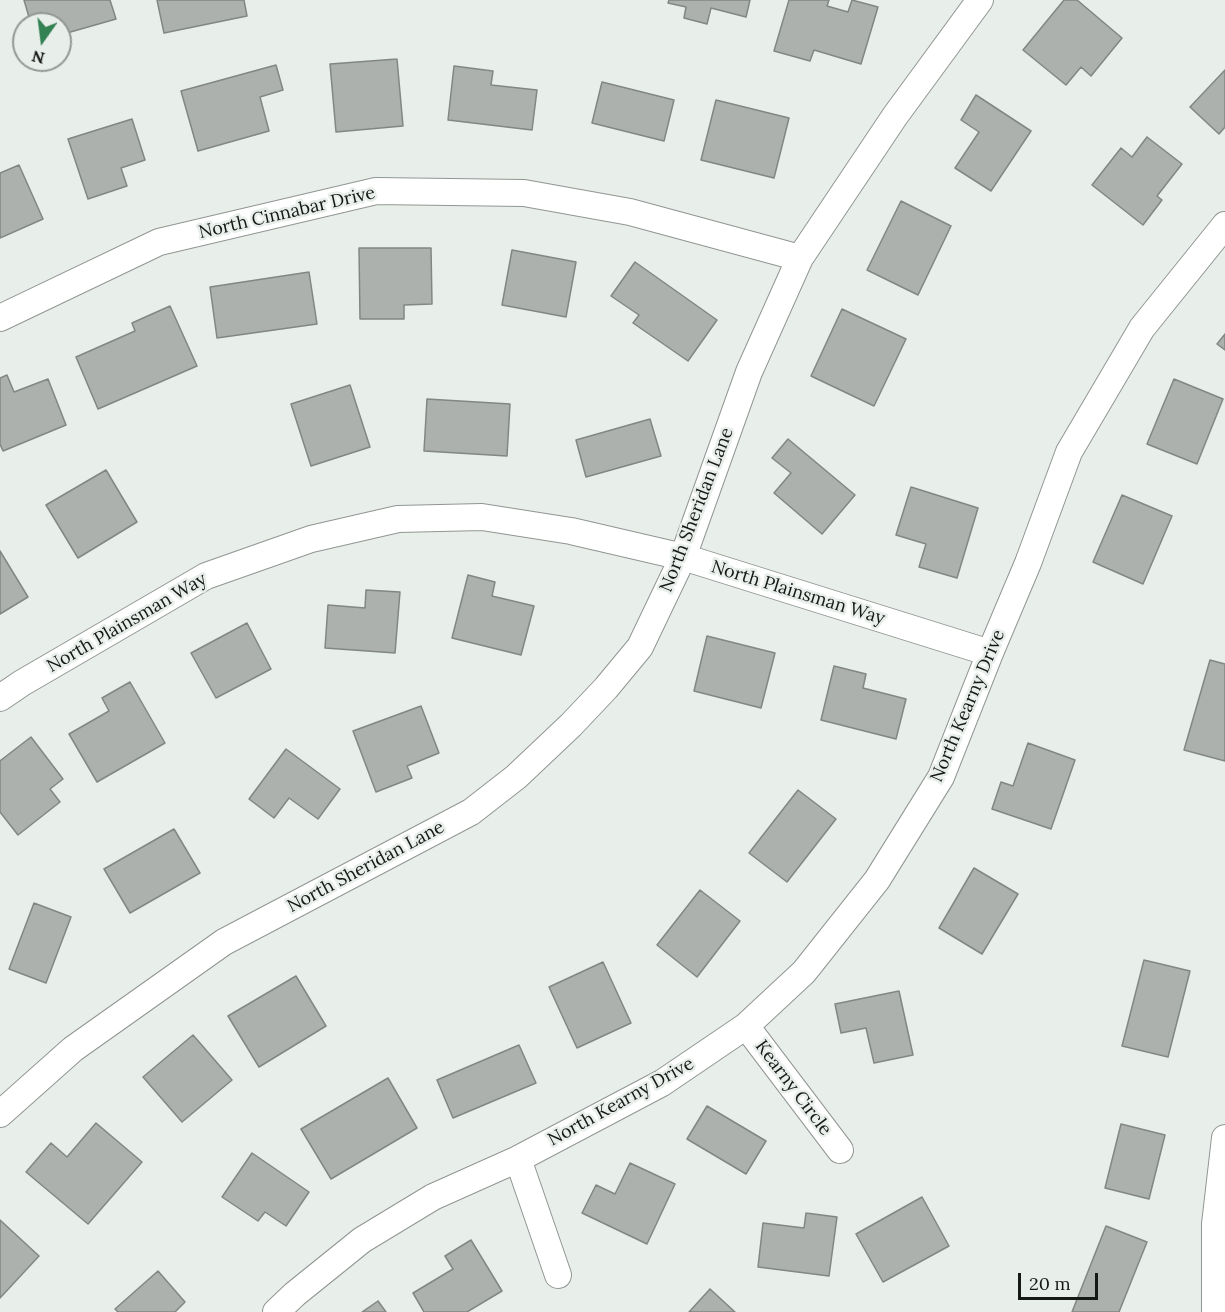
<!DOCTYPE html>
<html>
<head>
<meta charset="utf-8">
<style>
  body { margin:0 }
  #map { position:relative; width:1225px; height:1312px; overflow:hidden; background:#e8eeea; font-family:Lora,serif }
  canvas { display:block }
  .north { position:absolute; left:12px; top:12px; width:60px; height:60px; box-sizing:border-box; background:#e8eeea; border:2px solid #949895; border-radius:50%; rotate:194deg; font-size:16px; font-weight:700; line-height:24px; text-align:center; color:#161816 }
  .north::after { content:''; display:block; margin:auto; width:21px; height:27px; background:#338253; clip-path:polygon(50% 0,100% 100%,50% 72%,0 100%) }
  .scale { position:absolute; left:1018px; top:1273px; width:80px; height:27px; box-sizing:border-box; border:3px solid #161816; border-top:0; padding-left:8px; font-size:18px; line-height:21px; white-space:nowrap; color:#161816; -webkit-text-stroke:4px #e8eeea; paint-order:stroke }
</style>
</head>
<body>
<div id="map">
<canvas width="1225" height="1312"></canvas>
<div class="north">N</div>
<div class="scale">20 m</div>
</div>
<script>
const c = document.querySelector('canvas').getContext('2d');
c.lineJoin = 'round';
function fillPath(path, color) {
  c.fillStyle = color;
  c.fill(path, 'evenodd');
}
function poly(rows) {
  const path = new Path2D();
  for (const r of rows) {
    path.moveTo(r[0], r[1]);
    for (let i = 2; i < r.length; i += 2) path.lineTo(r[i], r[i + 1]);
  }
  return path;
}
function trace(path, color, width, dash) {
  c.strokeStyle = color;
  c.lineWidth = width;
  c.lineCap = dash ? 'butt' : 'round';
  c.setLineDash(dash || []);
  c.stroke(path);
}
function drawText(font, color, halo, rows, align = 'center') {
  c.font = font + ' Lora,serif';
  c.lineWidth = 5;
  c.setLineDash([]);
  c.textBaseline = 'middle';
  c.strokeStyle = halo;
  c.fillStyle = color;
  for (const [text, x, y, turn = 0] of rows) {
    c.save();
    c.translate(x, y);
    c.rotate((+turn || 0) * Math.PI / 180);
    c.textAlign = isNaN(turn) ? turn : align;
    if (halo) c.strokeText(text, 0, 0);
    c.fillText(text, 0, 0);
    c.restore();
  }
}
const building = poly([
  [24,0,110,0,116,19,60,35,60,24,31,24,24,0],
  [157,0,244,0,247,16,164,33,157,0],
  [669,0,750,0,746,17,711,8,707,24,684,18,686,7,668,3,669,0],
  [789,0,829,0,827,6,848,12,852,0,878,7,861,64,814,50,810,61,774,51,789,0],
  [1064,0,1077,0,1122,38,1091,76,1081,67,1066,85,1023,50,1064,0],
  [397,59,403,126,336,132,330,64,397,59],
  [276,65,283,90,260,97,269,131,198,151,181,91,276,65],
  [454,66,493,71,491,85,537,90,532,130,448,120,454,66],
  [1225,70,1225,127,1219,134,1190,107,1225,70],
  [602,82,674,100,664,141,592,123,602,82],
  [976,95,1031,131,991,191,955,168,979,132,961,120,976,95],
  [716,100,789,118,774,178,701,160,716,100],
  [132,119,145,160,121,168,127,186,88,199,68,139,132,119],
  [1147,137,1182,164,1157,196,1162,200,1143,225,1092,185,1121,148,1132,157,1147,137],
  [19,165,43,219,0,238,0,173,19,165],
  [901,201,951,226,918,295,867,270,901,201],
  [359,248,431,248,432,304,404,305,404,319,360,319,359,248],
  [512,250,576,262,566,317,502,305,512,250],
  [635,262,717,320,688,361,633,323,639,315,611,296,635,262],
  [309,272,317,324,217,338,210,287,309,272],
  [170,306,197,366,98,409,76,357,135,331,132,323,170,306],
  [842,309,906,339,874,406,811,376,842,309],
  [1225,334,1225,350,1217,344,1225,334],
  [7,375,14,392,48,379,66,425,3,451,0,444,0,378,7,375],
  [1174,379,1223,399,1197,464,1147,444,1174,379],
  [350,385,370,447,311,466,291,404,350,385],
  [427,399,510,404,507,456,424,451,427,399],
  [650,419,661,456,586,477,576,440,650,419],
  [788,439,855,495,822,534,774,493,791,473,772,458,788,439],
  [106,470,137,522,78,558,46,505,106,470],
  [911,487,978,508,957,578,919,567,926,544,896,535,911,487],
  [1122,495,1172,516,1143,584,1093,562,1122,495],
  [0,551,28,597,0,614,0,551],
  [468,575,495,582,492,596,534,606,521,655,452,638,468,575],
  [366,590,400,592,395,653,325,648,328,605,365,608,366,590],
  [247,623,271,669,216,698,191,653,247,623],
  [707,636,775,653,761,708,694,691,707,636],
  [1210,660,1225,664,1225,761,1184,750,1210,660],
  [834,666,866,674,863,688,906,699,896,739,821,720,834,666],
  [130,682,165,743,97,782,69,734,109,711,102,698,130,682],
  [421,706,439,753,407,766,412,778,376,792,353,731,421,706],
  [31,737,63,779,50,789,60,802,18,835,0,812,0,761,31,737],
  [1028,743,1075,760,1051,829,992,809,1001,782,1013,786,1028,743],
  [286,749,340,789,318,819,289,798,274,818,249,799,286,749],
  [798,790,836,819,787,882,749,853,798,790],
  [174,829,200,873,130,913,104,869,174,829],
  [974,868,1018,894,982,954,939,928,974,868],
  [700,890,740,921,697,977,657,945,700,890],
  [34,903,71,917,46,983,9,969,34,903],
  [1144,960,1190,971,1168,1057,1122,1046,1144,960],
  [603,962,631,1023,577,1048,549,987,603,962],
  [296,976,326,1026,259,1067,228,1016,296,976],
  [899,991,913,1055,874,1063,866,1028,841,1033,835,1004,899,991],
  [193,1035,232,1080,182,1122,143,1077,193,1035],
  [519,1045,536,1083,453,1118,437,1080,519,1045],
  [388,1078,417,1128,331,1179,301,1129,388,1078],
  [707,1106,766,1141,746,1174,687,1139,707,1106],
  [96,1123,142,1162,88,1224,26,1172,51,1143,67,1157,96,1123],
  [1121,1124,1165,1135,1149,1199,1105,1188,1121,1124],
  [252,1153,309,1192,286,1226,265,1212,258,1221,222,1197,252,1153],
  [630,1163,675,1184,647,1244,582,1213,596,1185,615,1194,630,1163],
  [922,1197,949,1246,883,1282,856,1234,922,1197],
  [806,1213,837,1217,829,1276,758,1267,763,1223,804,1228,806,1213],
  [0,1220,39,1256,0,1298,0,1220],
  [1106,1226,1147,1242,1119,1312,1072,1312,1106,1226],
  [471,1240,502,1291,467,1312,424,1312,413,1293,453,1269,445,1256,471,1240],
  [158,1271,185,1302,175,1312,118,1312,115,1309,158,1271],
  [710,1289,735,1312,689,1312,710,1289],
  [378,1301,386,1312,362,1312,378,1301]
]);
const minor = poly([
  [0,318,159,242,376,191,524,193,630,212,800,258],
  [0,698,22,683,206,576,311,539,398,519,482,517,571,531,683,557,990,653],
  [746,1026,840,1150],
  [0,1114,73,1049,224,942,471,812,516,777,571,725,606,688,640,647,683,557,749,372,800,258,895,116,980,0],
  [518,1159,558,1275],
  [276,1312,295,1294,362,1240,433,1197,518,1159,662,1083,746,1026,804,972,877,880,941,777,990,653,1028,563,1069,452,1142,328,1225,225],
  [1215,1312,1215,1224,1225,1138]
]);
const streetNames = [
  ["North Cinnabar Drive",287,213,-13],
  ["North Sheridan Lane",697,510,-69],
  ["North Plainsman Way",798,593,17],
  ["North Plainsman Way",127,623,-30],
  ["North Kearny Drive",968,706,-67],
  ["North Sheridan Lane",366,867,-28],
  ["Kearny Circle",793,1088,53],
  ["North Kearny Drive",621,1102,-29]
];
fillPath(building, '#acb1ad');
trace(building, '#828783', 1.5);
trace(minor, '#919692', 28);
trace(minor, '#fff', 26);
drawText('18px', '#161816', '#e8eeea', streetNames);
</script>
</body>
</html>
